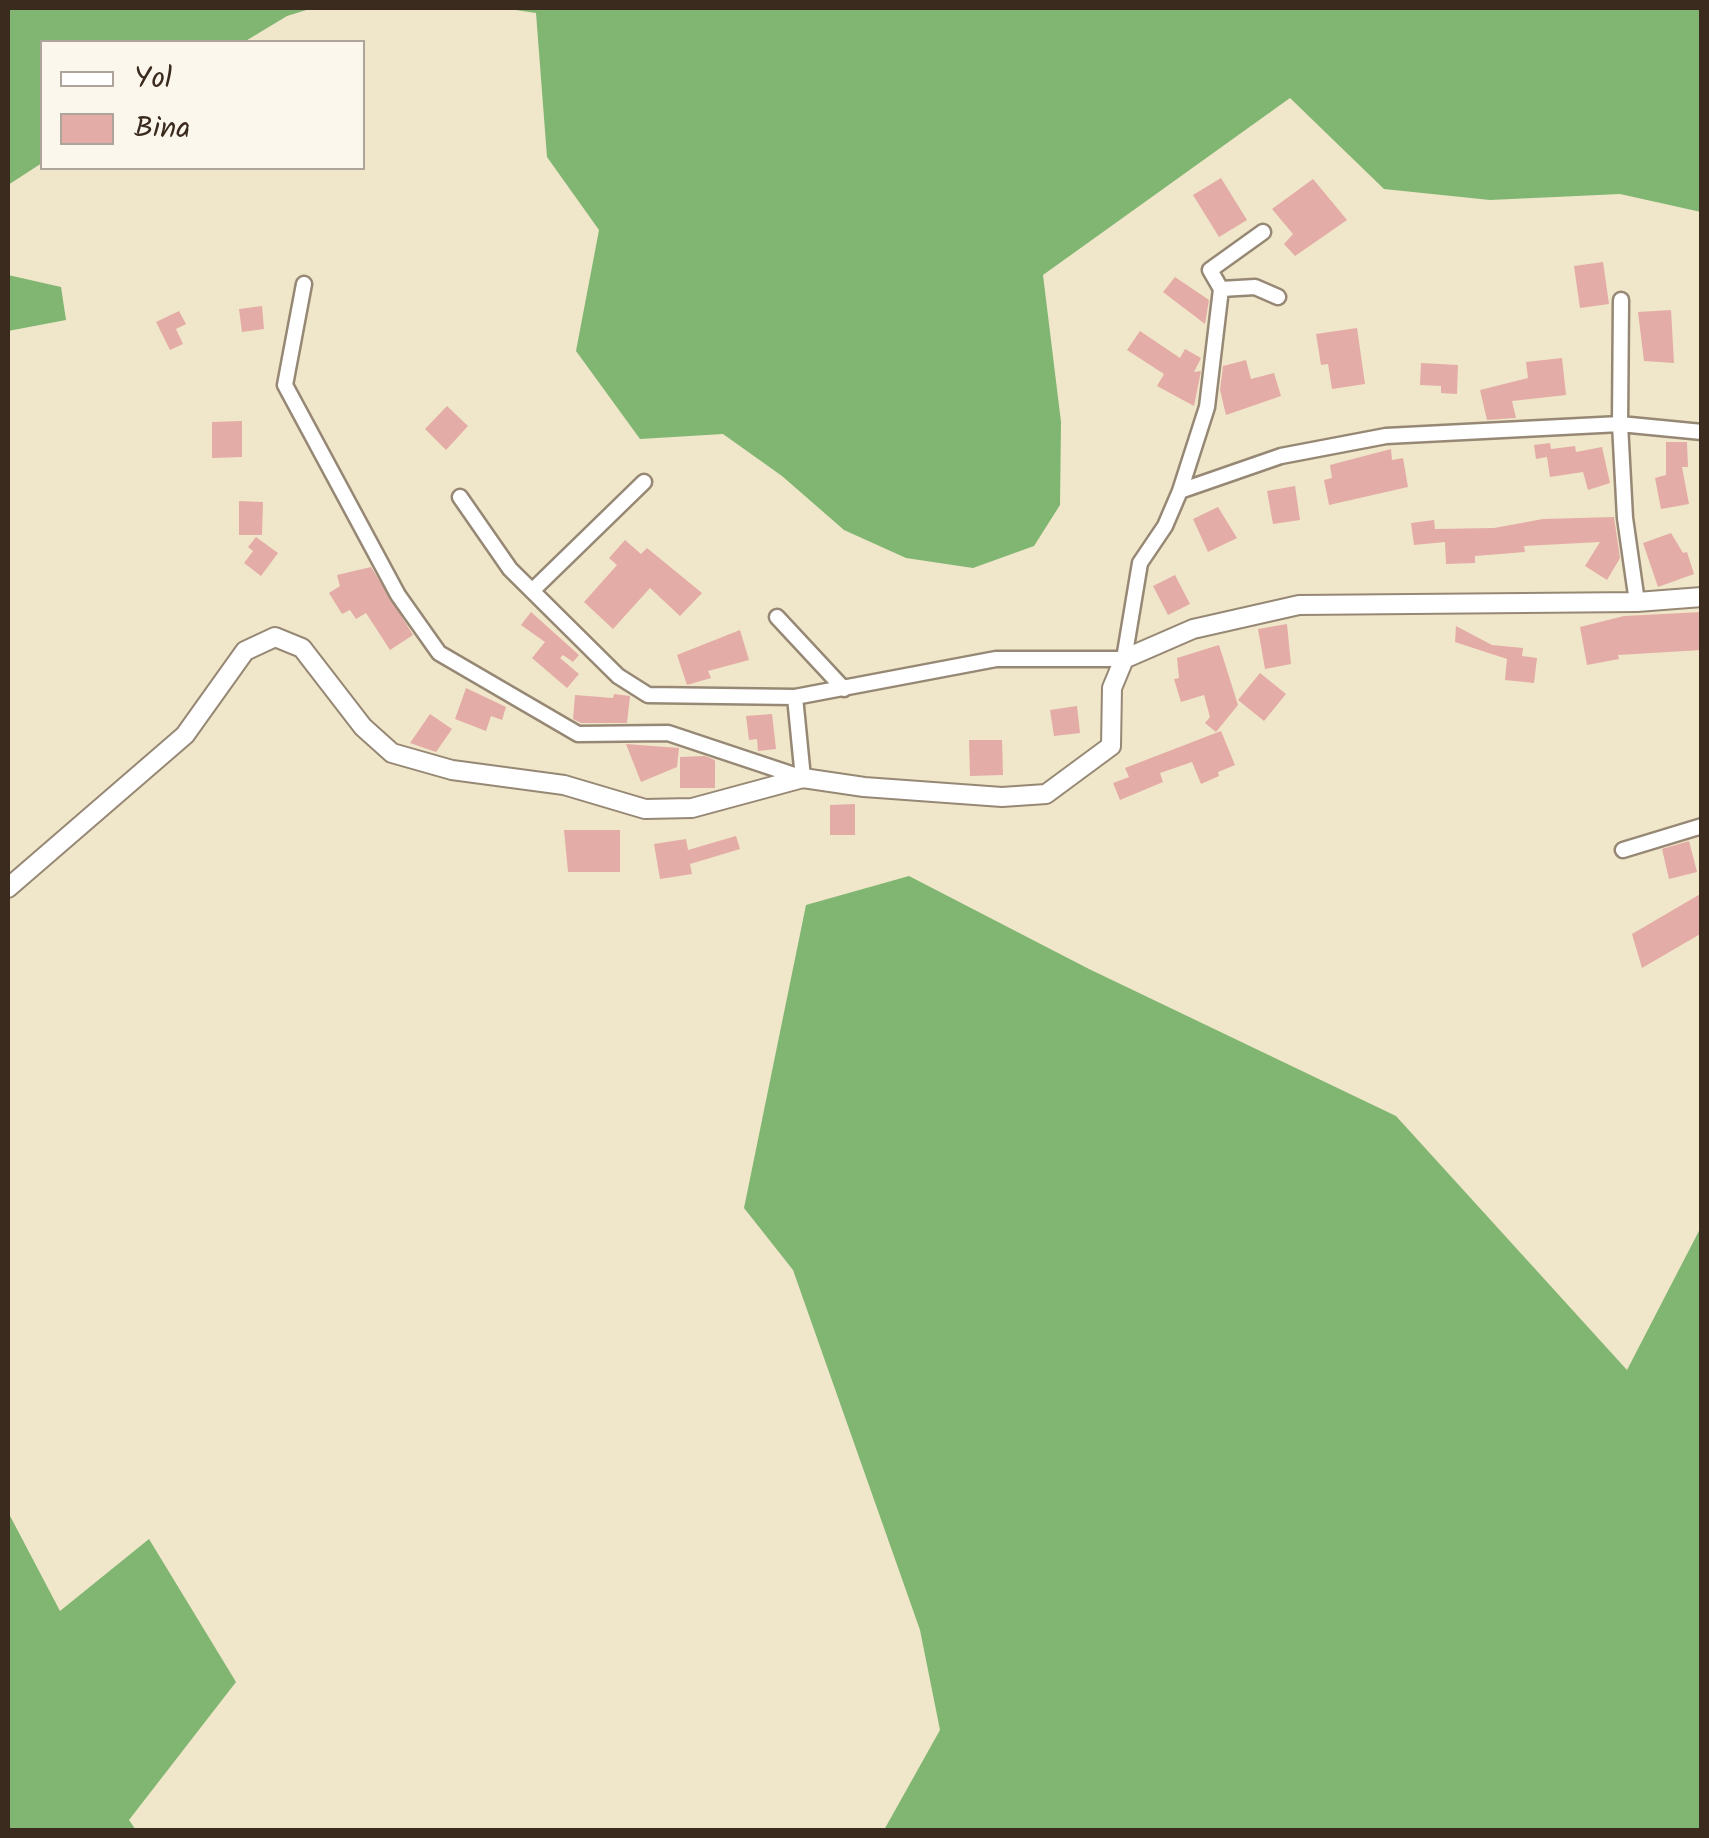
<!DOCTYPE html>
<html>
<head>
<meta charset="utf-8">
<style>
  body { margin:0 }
  #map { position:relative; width:1709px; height:1838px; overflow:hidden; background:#f0e6ca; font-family:Kalam,sans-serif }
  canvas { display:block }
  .frame { position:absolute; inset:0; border:10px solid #3b2a1e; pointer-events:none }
  .legend { position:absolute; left:40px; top:40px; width:325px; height:130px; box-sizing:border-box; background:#fbf7ec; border:2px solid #aea59a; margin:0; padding:12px 18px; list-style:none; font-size:30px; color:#3b2a1e }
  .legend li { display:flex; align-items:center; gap:20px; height:50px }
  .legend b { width:50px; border:2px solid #aea59a }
</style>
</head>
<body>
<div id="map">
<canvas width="1709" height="1838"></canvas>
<div class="frame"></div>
<ul class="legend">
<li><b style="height:12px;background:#fff"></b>Yol</li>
<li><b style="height:28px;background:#e4aca6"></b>Bina</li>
</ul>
</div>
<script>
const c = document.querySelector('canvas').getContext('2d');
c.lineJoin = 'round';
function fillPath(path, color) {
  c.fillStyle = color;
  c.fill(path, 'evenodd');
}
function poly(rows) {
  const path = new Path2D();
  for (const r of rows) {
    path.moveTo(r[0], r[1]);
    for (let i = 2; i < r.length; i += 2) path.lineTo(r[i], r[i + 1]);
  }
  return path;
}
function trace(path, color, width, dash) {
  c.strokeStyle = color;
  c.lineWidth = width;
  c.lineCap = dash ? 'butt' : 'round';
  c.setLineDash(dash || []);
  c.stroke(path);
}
const forest = poly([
  [8,8,313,8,287,16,244,42,42,42,42,163,8,185],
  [502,8,1701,8,1701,212,1620,194,1490,200,1384,189,1290,98,1043,275,1061,422,1060,505,1034,546,973,568,906,558,844,530,782,476,723,434,640,439,576,351,599,230,547,157,536,13],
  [8,275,61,287,66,320,8,331],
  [909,876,1089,969,1396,1116,1627,1370,1701,1227,1701,1830,884,1830,940,1730,920,1630,793,1270,744,1208,806,905],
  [8,1512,60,1611,149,1539,236,1682,129,1820,136,1830,8,1830]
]);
const building = poly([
  [1221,178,1247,220,1219,237,1193,195],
  [1313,179,1347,220,1295,256,1284,244,1293,234,1272,209],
  [1603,262,1609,304,1580,308,1574,266],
  [1175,277,1209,300,1205,324,1163,292],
  [262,306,264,329,242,332,239,309],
  [1671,310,1674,363,1644,361,1638,312],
  [179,311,186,324,176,329,183,344,170,350,156,322],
  [1357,328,1365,384,1332,389,1328,364,1321,365,1316,334],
  [1140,331,1180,358,1185,349,1201,358,1194,372,1201,371,1194,406,1157,386,1164,374,1127,350],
  [1562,358,1566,395,1512,401,1516,418,1487,420,1480,390,1528,378,1526,362],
  [1246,360,1251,379,1274,373,1281,396,1226,415,1220,390,1223,366],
  [1421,363,1458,365,1457,394,1441,393,1441,386,1420,385],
  [447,406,468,426,446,450,425,429],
  [242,421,242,457,212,458,212,422],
  [1666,442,1687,442,1688,467,1682,467,1689,504,1661,509,1655,478,1666,475],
  [1550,443,1551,449,1575,446,1576,452,1602,447,1610,483,1588,490,1583,472,1550,477,1547,457,1536,459,1534,445],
  [1391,449,1392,460,1403,458,1408,487,1329,505,1324,480,1332,478,1330,465],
  [1295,486,1300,520,1273,524,1267,491],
  [239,501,263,502,262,535,239,535],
  [1218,507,1237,538,1208,552,1193,519],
  [1614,517,1620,558,1607,580,1585,566,1600,542,1524,546,1525,552,1475,556,1475,563,1446,564,1445,542,1414,545,1411,523,1434,520,1435,529,1494,528,1543,519],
  [1671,533,1683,553,1687,552,1694,574,1658,587,1643,543],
  [256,537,278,553,261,576,244,563,253,551,248,547],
  [625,540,641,554,647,548,702,593,680,616,650,588,613,629,584,602,617,565,609,558],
  [371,567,413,635,390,650,366,613,356,619,350,610,342,614,329,593,340,586,337,575],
  [1175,575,1190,604,1168,615,1153,586],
  [531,612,579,655,573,662,563,655,560,658,579,674,567,688,532,658,545,642,521,625],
  [1702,612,1702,650,1618,655,1619,659,1587,665,1580,627,1624,616],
  [1287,624,1291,664,1265,669,1258,629],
  [1456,626,1492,645,1523,648,1522,656,1537,658,1534,683,1505,680,1507,659,1455,642],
  [740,630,749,660,708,671,711,678,687,685,677,655],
  [1219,645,1238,705,1216,732,1205,723,1210,717,1204,695,1181,702,1174,679,1179,678,1177,658],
  [1260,673,1286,694,1264,721,1238,700],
  [466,688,506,707,502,720,491,716,486,731,455,719],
  [614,694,630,696,627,723,581,723,573,719,575,695,613,698],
  [1077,706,1080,733,1054,736,1050,710],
  [430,714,452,729,436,752,410,743],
  [772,714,776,749,758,751,757,739,749,740,746,716],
  [1221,731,1235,765,1218,772,1219,776,1201,784,1192,762,1160,773,1163,782,1120,800,1113,783,1129,777,1125,768],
  [969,740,1002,740,1003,775,970,776],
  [626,744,679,748,677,767,641,782],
  [705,756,715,760,715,788,680,788,680,757],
  [855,804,855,835,830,835,830,805],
  [564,830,620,830,620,872,568,872],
  [736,836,740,849,690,864,692,874,660,879,654,844,686,839,688,850],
  [1689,841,1697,872,1669,879,1662,849],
  [1702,893,1702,933,1642,968,1632,934]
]);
const minor = poly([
  [304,284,285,385,398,595,439,653,578,734,668,733,803,778,795,697],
  [1221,289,1255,287,1278,297],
  [1621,300,1620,424,1625,518,1637,602],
  [1180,491,1207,407,1221,289,1210,270,1263,232],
  [460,497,510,569,618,676,648,695,795,697,996,659,1124,659,1140,563,1165,526,1180,491,1281,456,1386,436,1620,424,1702,432],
  [534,589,644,482],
  [777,617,844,689],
  [1623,850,1702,826]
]);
const tertiary = poly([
  [8,888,185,735,245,651,275,637,302,648,363,727,392,753,452,770,564,785,645,809,692,808,803,778,864,787,1002,797,1046,794,1111,746,1112,688,1124,659,1193,629,1299,605,1637,602,1702,597]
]);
fillPath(forest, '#80b672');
fillPath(building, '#e4aca6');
trace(minor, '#968874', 19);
trace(tertiary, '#968874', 22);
trace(minor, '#fff', 14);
trace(tertiary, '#fff', 18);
</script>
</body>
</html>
